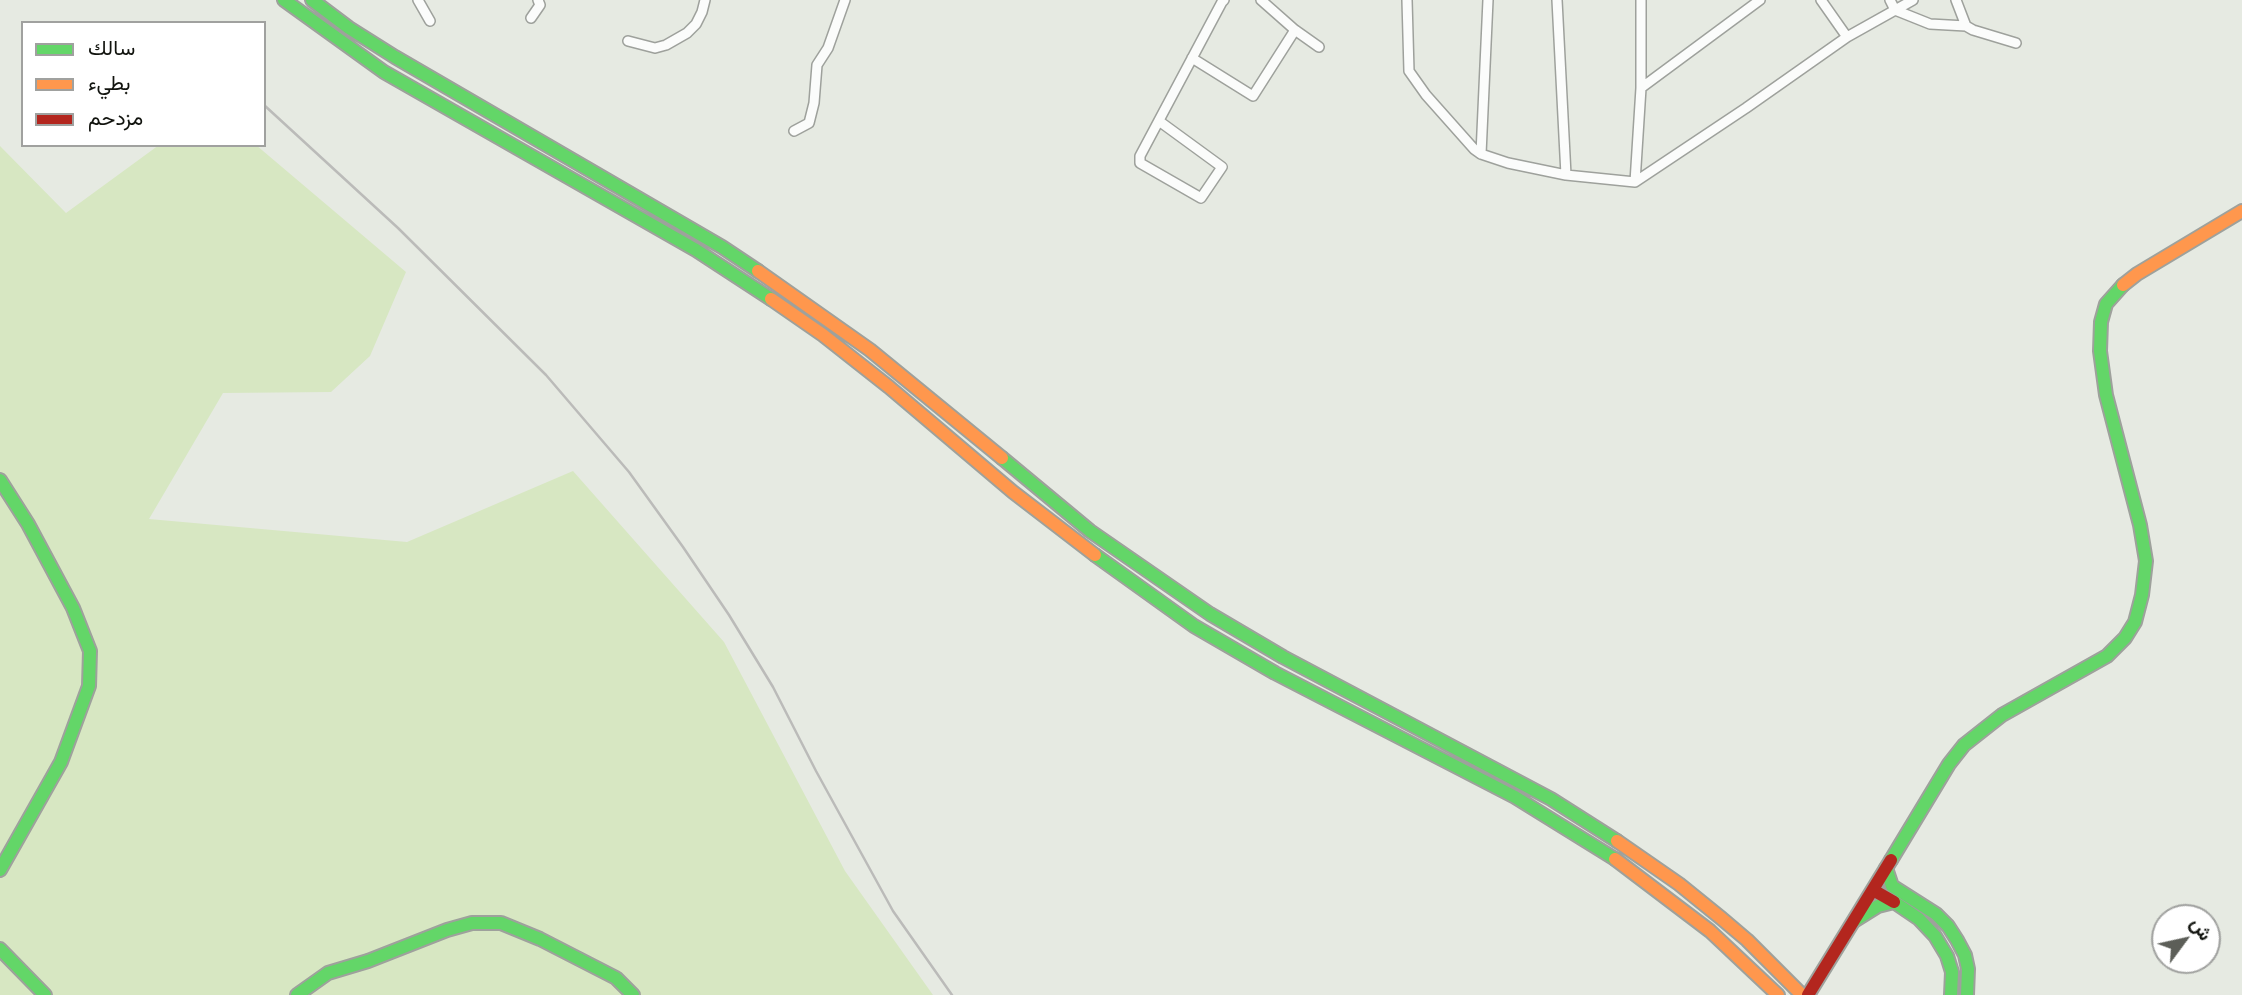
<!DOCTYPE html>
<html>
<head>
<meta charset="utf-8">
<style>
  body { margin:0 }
  #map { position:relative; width:2242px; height:995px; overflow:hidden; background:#e6eae2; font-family:"Noto Sans",Vazirmatn,sans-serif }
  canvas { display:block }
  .legend { position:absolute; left:21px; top:21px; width:245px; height:126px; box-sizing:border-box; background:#fff; border:2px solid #a0a19f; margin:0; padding:9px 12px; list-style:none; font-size:21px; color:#11130e }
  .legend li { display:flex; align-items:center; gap:14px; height:35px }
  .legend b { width:35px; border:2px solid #a0a19f }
  .north { position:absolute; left:2151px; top:904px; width:70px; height:70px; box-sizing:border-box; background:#fff; border:2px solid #a0a19f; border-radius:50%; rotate:57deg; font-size:19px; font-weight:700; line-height:28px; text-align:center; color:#11130e }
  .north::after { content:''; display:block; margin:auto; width:24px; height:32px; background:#5c5e58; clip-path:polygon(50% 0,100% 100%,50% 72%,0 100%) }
</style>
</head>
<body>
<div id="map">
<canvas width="2242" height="995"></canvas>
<ul class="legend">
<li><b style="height:9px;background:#63d668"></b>سالك</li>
<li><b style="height:9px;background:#ff974d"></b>بطيء</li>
<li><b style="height:9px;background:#b3261e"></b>مزدحم</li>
</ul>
<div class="north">ش</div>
</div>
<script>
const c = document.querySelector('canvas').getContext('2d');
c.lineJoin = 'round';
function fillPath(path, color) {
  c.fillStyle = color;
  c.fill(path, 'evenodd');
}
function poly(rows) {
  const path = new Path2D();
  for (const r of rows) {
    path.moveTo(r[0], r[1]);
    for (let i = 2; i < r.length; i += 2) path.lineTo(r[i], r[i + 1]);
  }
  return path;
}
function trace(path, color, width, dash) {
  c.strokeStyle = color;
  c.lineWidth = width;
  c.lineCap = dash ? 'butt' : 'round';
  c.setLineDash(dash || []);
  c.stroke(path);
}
const green = poly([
  [159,145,256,145,406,272,370,356,331,392,223,393,149,519,407,542,573,471,724,642,845,871,933,995,0,995,0,146,66,213]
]);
const street = poly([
  [418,0,430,21],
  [1261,0,1295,30,1319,47],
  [1407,0,1409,71,1426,95,1474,149,1481,154,1488,0],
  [1557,0,1566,175],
  [1641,0,1641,88,1635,182,1746,108,1847,37,1913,0],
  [1821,0,1847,37],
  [1890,0,1895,10,1930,24,1966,26,1956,0],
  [531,18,540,5,538,0],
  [1966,26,1973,30,2016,43],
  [628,41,655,48,666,45,687,33,696,24,702,12,705,0],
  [1192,58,1253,96,1295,30],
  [1641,88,1760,0],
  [1159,121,1222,167,1201,198,1140,163,1140,156,1222,2,1224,0],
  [794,131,809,123,814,103,817,65,828,48,845,0],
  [1481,154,1508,163,1566,175,1635,182]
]);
const fast = poly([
  [284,0,384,72,696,250,771,299],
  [312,0,349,28,395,57,722,247,758,271],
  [1002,458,1090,531,1210,614,1283,657,1551,799,1617,841],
  [0,480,28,524,73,608,90,651,89,686,61,762,0,870],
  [1095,555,1194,626,1275,673,1515,797,1615,859],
  [1891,860,1949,764,1964,745,2002,715,2107,656,2125,638,2135,622,2142,595,2146,561,2140,525,2106,395,2100,351,2101,322,2106,304,2123,285],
  [1886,868,1892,886,1936,914,1948,926,1957,940,1965,955,1968,969,1967,995],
  [1854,921,1878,906,1894,902,1919,919,1935,936,1947,956,1952,972,1951,995],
  [0,949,45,995],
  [297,995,328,973,368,961,447,930,472,923,501,923,540,939,616,978,633,995]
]);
const slow = poly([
  [758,271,870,350,1002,458],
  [2123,285,2137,274,2242,211],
  [771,299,823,335,889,387,1013,492,1095,555],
  [1617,841,1679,884,1721,918,1747,940,1802,995],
  [1615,859,1710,931,1778,995]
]);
const jam = poly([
  [1873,890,1894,902],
  [1808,995,1891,860]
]);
const rail = poly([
  [264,105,398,228,546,375,629,472,683,547,729,615,773,687,816,771,893,911,952,995]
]);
fillPath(green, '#d7e7c2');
trace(street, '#9ea19c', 12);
trace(fast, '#9ea19c', 16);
trace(slow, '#9ea19c', 16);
trace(jam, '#9ea19c', 16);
trace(street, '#fbfcfb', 9);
trace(fast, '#63d668', 12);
trace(slow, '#ff974d', 12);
trace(jam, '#b3261e', 12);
trace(rail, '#bbbbb9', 2.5);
</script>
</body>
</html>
